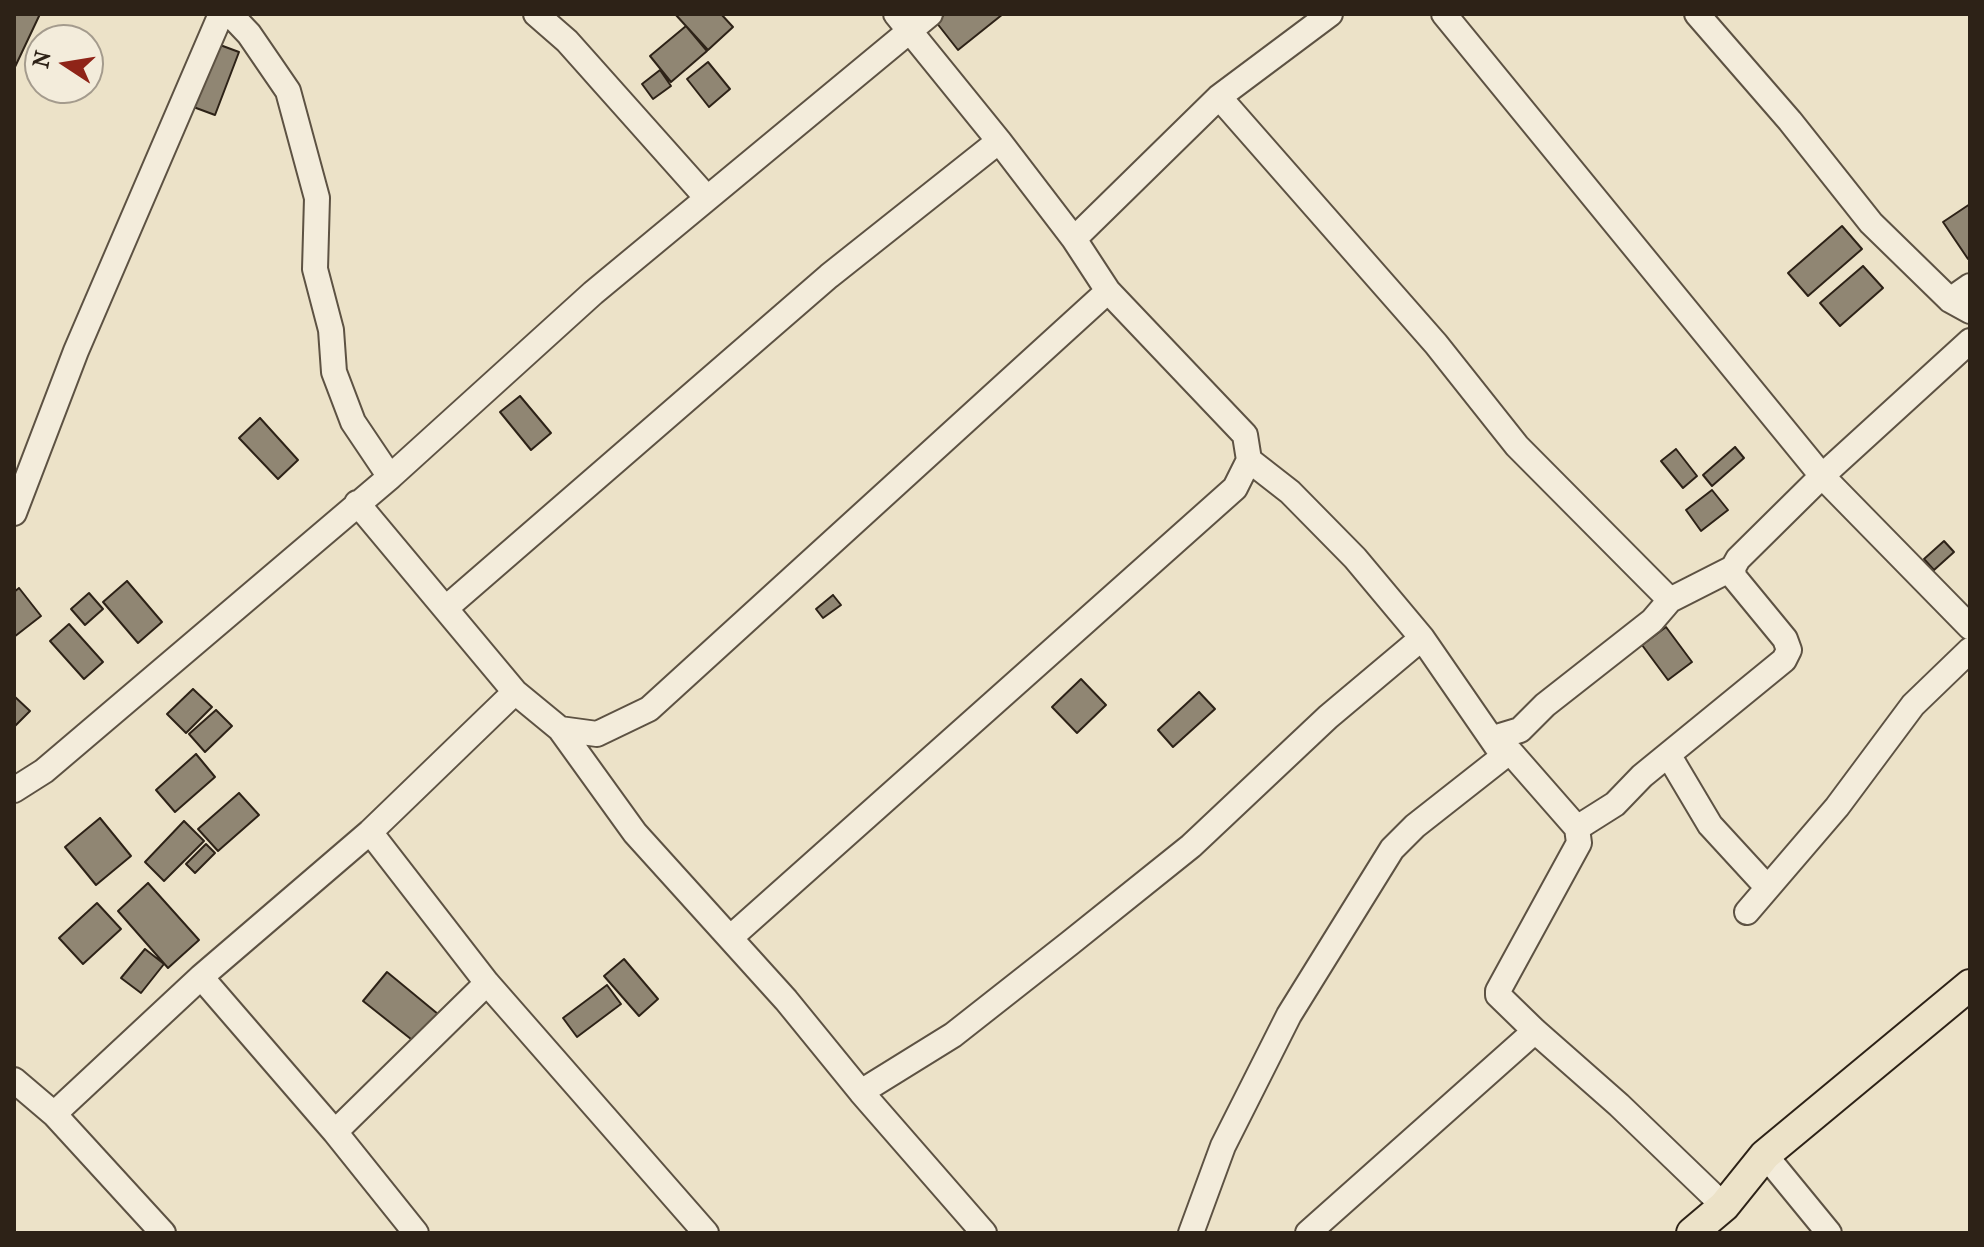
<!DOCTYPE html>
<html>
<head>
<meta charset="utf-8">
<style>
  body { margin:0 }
  #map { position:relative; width:1984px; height:1247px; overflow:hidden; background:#ece2c8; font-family:"IM FELL French Canon",serif }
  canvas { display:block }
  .frame { position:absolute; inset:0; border:16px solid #2d2217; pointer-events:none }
  .north { position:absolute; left:24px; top:24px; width:80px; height:80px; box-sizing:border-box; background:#f3ecdb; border:2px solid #a49b8d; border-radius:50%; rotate:282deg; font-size:22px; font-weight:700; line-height:32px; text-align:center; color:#2d2217 }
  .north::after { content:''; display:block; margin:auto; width:28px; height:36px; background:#8f2418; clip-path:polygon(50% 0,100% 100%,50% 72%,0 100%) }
</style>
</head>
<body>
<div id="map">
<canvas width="1984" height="1247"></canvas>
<div class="frame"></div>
<div class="north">N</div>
</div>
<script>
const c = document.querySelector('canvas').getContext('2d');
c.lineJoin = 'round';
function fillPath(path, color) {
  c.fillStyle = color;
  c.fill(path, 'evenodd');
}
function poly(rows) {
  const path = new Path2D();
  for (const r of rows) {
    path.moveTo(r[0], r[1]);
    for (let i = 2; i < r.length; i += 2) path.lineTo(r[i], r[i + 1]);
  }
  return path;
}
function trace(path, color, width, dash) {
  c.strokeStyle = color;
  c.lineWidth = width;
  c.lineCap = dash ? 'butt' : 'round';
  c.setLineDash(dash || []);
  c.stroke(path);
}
const building = poly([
  [14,14,40,14,14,69,14,14],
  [675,14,721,14,733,27,708,50,675,14],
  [945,14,1003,14,958,50,936,22,945,14],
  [686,26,707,51,671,82,650,56,686,26],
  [212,42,239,52,215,115,188,105,212,42],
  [708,62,730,89,709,107,687,79,708,62],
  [660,70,671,86,653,99,642,84,660,70],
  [1970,204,1970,258,1968,259,1943,222,1970,204],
  [1842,226,1862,249,1808,296,1788,273,1842,226],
  [1863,266,1883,288,1840,326,1820,303,1863,266],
  [520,396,551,433,531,450,500,412,520,396],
  [260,418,298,460,278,479,239,438,260,418],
  [1735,447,1744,458,1712,486,1703,475,1735,447],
  [1676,449,1697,476,1683,488,1661,461,1676,449],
  [1712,490,1728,510,1701,531,1686,510,1712,490],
  [1944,541,1954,552,1934,570,1924,559,1944,541],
  [127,581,162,622,138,643,103,602,127,581],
  [19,588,41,616,14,637,14,592,19,588],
  [89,593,103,609,85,625,71,609,89,593],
  [833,595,841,605,823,618,816,609,833,595],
  [69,624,103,662,84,679,50,641,69,624],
  [1666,627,1692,662,1668,680,1642,645,1666,627],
  [1081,679,1106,705,1077,733,1052,707,1081,679],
  [193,689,212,707,186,733,167,714,193,689],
  [1199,692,1215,709,1173,747,1158,730,1199,692],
  [14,696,30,711,14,727,14,696],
  [216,710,232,726,205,752,189,734,216,710],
  [196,754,215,777,175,812,156,790,196,754],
  [239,793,259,815,218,851,198,829,239,793],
  [100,818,131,856,96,885,65,847,100,818],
  [184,821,204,841,164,881,145,862,184,821],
  [206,844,215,853,195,873,186,864,206,844],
  [148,883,199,940,168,968,118,911,148,883],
  [97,903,121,929,83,964,59,938,97,903],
  [145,949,164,964,141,993,121,978,145,949],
  [624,959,658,999,639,1016,604,976,624,959],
  [387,972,444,1019,421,1047,363,1001,387,972],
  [607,985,621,1004,577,1037,563,1018,607,985]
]);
const minor = poly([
  [230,14,249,34,288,91,317,198,315,269,331,330,334,372,353,422,390,477],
  [536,14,567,41,707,198],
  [1444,14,1822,476,1970,627],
  [1697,14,1790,121,1871,223,1950,300,1970,311],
  [1219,97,1436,344,1517,446,1670,600],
  [1074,239,1219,97,1330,14],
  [1950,300,1970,286],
  [1249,460,1290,492,1355,558,1422,638,1502,754],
  [357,503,515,692],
  [14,513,76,351,221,14],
  [446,608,829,276,999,141],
  [560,729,635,833,786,1000,861,1092,984,1233],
  [1499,739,1577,828],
  [1669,756,1710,825,1767,887],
  [14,790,44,771,124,703,390,477,593,293,930,14],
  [370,832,487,983,706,1233],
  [1747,912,1837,807,1913,705,1970,650],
  [730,938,1235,488,1249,460,1245,435,1108,291,1074,239,999,141,896,14],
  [201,977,335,1132,487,983],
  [14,1080,54,1114,163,1233],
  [861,1092,953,1035,1070,943,1191,846,1328,717,1422,638],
  [54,1114,201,977,370,832,515,692,560,729,597,734,649,709,1108,291],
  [335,1132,416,1233],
  [1765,1155,1829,1233],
  [1724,1206,1619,1105,1535,1031,1498,995,1498,991,1579,843,1577,828,1615,804,1642,776,1784,660,1789,650,1785,639,1734,577,1733,568,1738,559,1822,476,1970,341],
  [1191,1233,1223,1146,1289,1015,1392,849,1415,826,1504,756,1497,737,1520,730,1545,705,1652,621,1670,600,1733,568],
  [1308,1233,1535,1031]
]);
const major = poly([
  [1692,1233,1724,1206,1765,1155,1970,985]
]);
fillPath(building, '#908673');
trace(building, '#2d2217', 2);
trace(minor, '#5d5243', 28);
trace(major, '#2d2217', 34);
trace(minor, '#f3ecdb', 24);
trace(major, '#ece2c8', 30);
</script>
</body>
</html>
